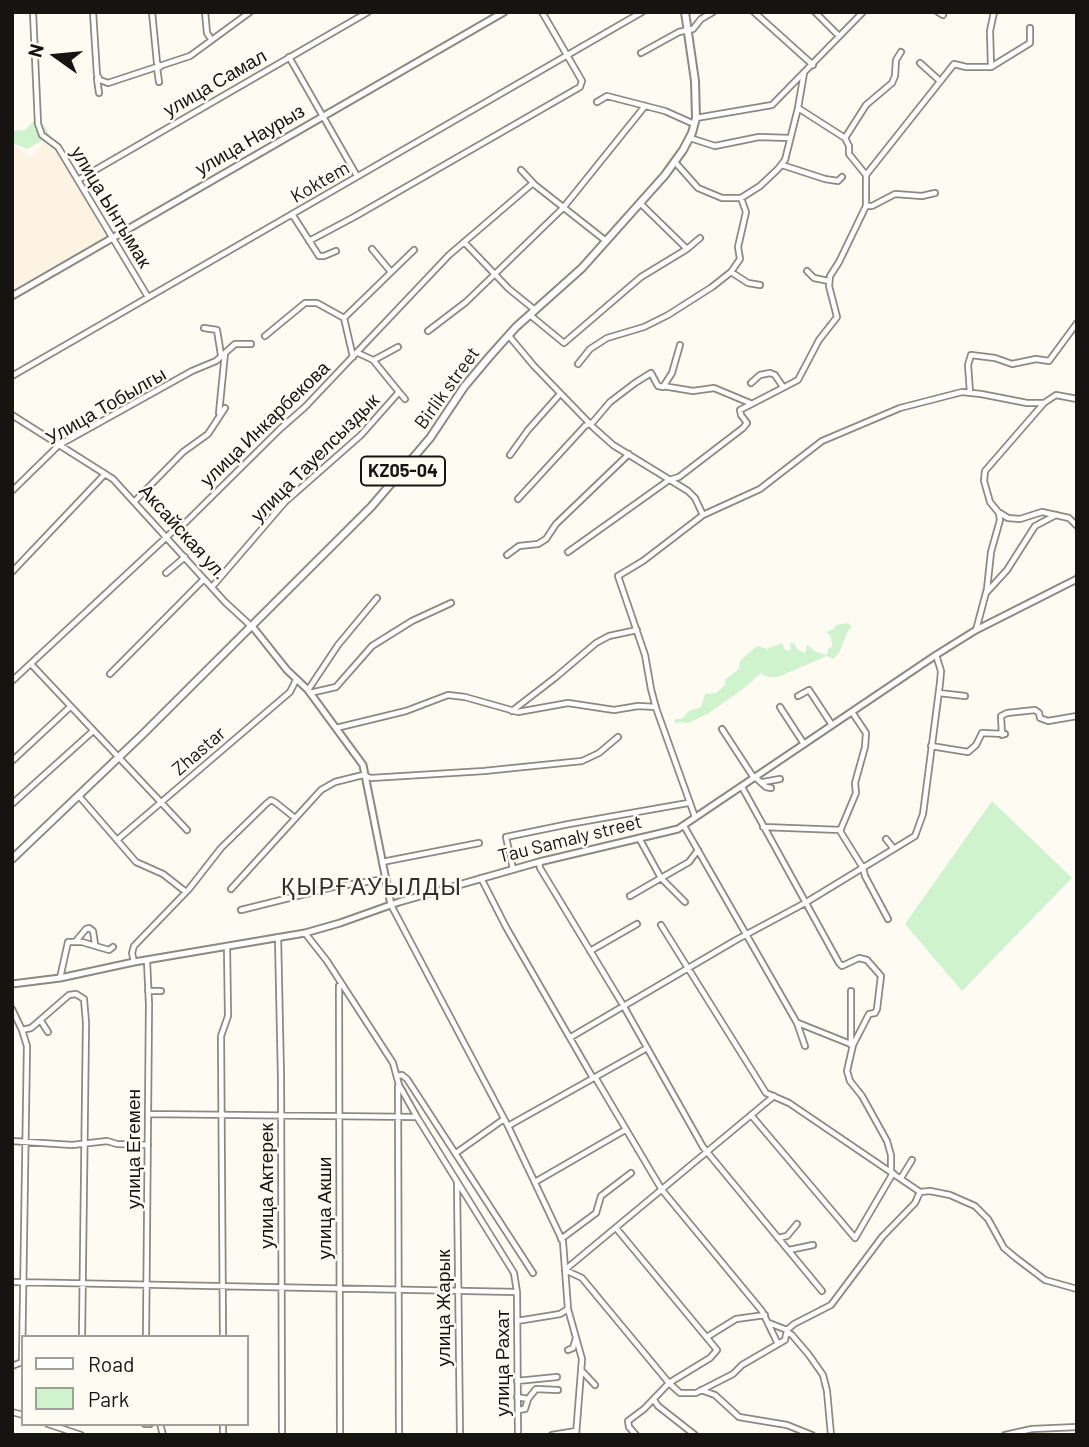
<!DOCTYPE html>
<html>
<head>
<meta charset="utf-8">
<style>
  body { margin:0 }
  #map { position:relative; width:1089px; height:1447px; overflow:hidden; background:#fefbf3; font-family:Barlow,sans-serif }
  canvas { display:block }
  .frame { position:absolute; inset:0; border:14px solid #151411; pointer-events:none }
  .legend { position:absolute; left:21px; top:1335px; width:228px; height:91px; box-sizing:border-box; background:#fefbf3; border:2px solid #a19f99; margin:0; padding:9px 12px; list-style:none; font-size:21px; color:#151411 }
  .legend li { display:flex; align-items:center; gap:14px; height:35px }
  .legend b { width:35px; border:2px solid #a19f99 }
  .north { position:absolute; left:21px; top:21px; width:70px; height:70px; -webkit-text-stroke:5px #fefbf3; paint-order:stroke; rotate:285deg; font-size:19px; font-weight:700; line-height:28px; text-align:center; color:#151411 }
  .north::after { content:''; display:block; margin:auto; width:24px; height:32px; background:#151411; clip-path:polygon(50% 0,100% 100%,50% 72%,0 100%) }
</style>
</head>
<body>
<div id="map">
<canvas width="1089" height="1447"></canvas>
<div class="frame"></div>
<ul class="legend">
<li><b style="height:9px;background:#fff"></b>Road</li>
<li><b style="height:19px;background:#cff3cc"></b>Park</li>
</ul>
<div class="north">N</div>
</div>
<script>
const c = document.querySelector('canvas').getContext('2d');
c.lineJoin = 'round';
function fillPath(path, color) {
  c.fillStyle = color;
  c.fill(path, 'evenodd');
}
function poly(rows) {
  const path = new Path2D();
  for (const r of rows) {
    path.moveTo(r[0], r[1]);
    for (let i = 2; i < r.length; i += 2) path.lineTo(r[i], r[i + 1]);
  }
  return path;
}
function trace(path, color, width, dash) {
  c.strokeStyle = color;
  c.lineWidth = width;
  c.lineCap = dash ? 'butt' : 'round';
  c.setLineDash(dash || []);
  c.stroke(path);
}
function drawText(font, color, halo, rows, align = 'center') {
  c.font = font + ' Barlow,sans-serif';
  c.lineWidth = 5;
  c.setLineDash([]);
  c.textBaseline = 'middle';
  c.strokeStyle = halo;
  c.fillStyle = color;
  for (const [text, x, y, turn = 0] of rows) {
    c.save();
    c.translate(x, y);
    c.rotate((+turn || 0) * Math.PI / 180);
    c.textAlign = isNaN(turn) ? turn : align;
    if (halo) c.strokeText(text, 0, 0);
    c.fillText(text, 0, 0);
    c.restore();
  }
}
const built = poly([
  [49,136,108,236,12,290,12,144,32,157]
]);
const green = poly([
  [37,118,42,122,49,134,45,139,27,149,12,143,12,131,25,130],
  [848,623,852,627,848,631,839,653,833,659,827,656,778,677,768,677,761,673,743,689,709,713,689,723,679,722,675,724,675,719,682,719,689,711,701,707,705,694,716,693,724,686,726,679,739,669,740,661,757,646,767,649,782,643,785,650,791,651,790,643,794,643,797,649,805,653,807,645,816,652,827,655,828,649,832,646,831,636,826,632,834,629,836,625],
  [992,801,1072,878,962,991,905,924]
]);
const minor = poly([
  [33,12,38,124,42,135,58,147,148,297],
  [93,12,97,75,100,80,108,83,190,56,250,12],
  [152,12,157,63,160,67],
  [205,12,207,33,211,39],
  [754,12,813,65],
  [815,12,839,36],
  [938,12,943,15],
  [641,53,679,32,693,29,701,19,713,12],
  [289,57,357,176],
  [920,63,940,81],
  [991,67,990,31,994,12],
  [157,68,159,82],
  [97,79,99,93],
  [597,102,607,96,665,111,694,124],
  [798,108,845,138,849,146,849,154,866,175],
  [696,118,772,105,863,12],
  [690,138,715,146,759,137,790,138],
  [845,138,866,105,892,83,895,76,896,60,901,52],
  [675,162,698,188,722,198,741,198,760,186,778,169,785,160,798,108,804,73],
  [782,165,825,179,838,181,842,177],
  [521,170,535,185,606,241],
  [78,180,368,12],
  [866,206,872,206,895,194,922,196,935,193],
  [292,214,319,256,324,256,336,251],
  [309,241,354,217,580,87,582,81,542,12],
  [464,242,509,289,535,310],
  [372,249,391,272],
  [687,249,700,238],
  [807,271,814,278,829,281],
  [731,272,748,283,760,285],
  [530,315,564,343,641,277,687,249,640,203],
  [344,318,414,250],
  [204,328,217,330,221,355],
  [428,331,466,302,563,208,645,106],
  [265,336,305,303,317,303,344,318,353,357],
  [509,336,534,366,594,428,613,445,688,491,695,498,703,515],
  [374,360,398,347],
  [578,364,590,349,607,338,644,327,668,315,712,287,731,272,740,259,738,247,746,212,741,198],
  [12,376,642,12],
  [751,383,760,375,770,373,775,375,783,387],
  [663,386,693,391,714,388,750,403],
  [399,392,405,399],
  [970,392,968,365,971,355,995,358,1012,364,1036,359,1049,361,1077,323],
  [219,413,225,353,235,344,251,344],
  [12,415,113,479,225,602,251,626],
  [510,455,528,430,560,394],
  [12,491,59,445,192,371,216,361,225,353],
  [518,499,585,426,593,422,610,402,635,383,651,373,658,386,663,387,672,373,680,345],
  [135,501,183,452,208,434,225,408],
  [1000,513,1008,518,1020,519,1042,512,1069,518,1077,526],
  [568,552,669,480,679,477,743,428,747,423,741,415,740,410,798,380,819,340,837,317,829,286,830,276,839,262,866,206,866,175,954,64,966,67,991,67,1030,43,1030,28],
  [507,555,519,546,538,544,546,539,556,524,629,454],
  [12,572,105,474],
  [166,573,185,557],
  [212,587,285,502,361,435,399,392,373,360,358,353],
  [986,593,1007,570,1035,526,1056,515],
  [976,630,987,589,991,552,1000,520,999,513,990,502,984,481,985,471,1044,403,1056,395,1077,399],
  [31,664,187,830],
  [110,674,204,579],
  [12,681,172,532,181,527,280,429,305,407,449,255,533,183],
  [308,690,338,645,377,598],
  [310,693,336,687,372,646,412,621,451,603],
  [939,693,965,696],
  [798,696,809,690,832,725],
  [780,707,804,744],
  [512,711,556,677,596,643,609,636,637,630],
  [852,712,866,733,865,747,855,783,856,793,840,831,863,868,865,876,888,919],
  [336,728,406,711,448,695,465,697,518,712,568,703,614,710,638,706,656,707],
  [722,729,754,778],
  [1002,735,1001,716,1007,713,1035,710,1039,713,1040,718,1048,721,1077,716],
  [931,746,968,752,976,745,982,733,1005,734],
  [12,761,70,707],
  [755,777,766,787,771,788],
  [763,782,780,779],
  [742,787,839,963,842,966,859,958,867,960,881,976,877,1009,875,1013,869,1014,853,1045,847,1071,850,1081,862,1096,887,1141,891,1155,891,1171],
  [79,796,136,862,163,874,186,892],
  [12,804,93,731],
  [695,817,656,708,651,689,645,655,618,576,643,561,703,515,760,489,822,441,900,408,962,392,981,394,1027,403,1044,403],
  [684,826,797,1023,805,1046],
  [763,827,841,830],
  [639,838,661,878,689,862,698,850],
  [886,839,894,849],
  [117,840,290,692,296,680],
  [382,862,479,843],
  [539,862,540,868,623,1005,703,1147,822,1291],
  [513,869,506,837,569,824,688,803],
  [481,878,506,927,593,1078],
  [231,889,321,790,335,782,363,775,371,778,484,771,582,761,599,753,618,737],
  [630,896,661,878,685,902],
  [391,905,508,1126,563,1242,568,1309,582,1359,576,1435],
  [241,910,333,887,385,879],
  [661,925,766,1093,789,1103,920,1192,930,1191,950,1195,975,1206,988,1219,1004,1248,1016,1258,1045,1280,1077,1289],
  [305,933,327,961,393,1063,399,1085,417,1117,514,1273,517,1292,518,1435],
  [278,937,281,1077,282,1435],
  [76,941,86,929,89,928,93,931,95,944],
  [590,951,637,924],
  [134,962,132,953,134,946,189,889,221,848,266,804,271,800,275,802,295,818],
  [60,978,68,942,82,942,109,950,113,947],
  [339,986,340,1435],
  [148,991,161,991],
  [851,991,851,1045],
  [12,1009,22,1030,27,1046,22,1362],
  [41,1021,48,1032],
  [798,1023,853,1045],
  [22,1030,31,1028,69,995,76,994,84,999,86,1023,82,1337],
  [571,1037,736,940,805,903,915,836,923,814,940,683,941,671,936,655],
  [397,1076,402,1075,407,1079,533,1273],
  [398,1086,399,1435],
  [148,1114,416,1117],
  [751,1115,855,1238,893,1173],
  [508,1126,647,1048],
  [12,1141,72,1145,107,1141,117,1144,148,1145],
  [456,1153,504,1119],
  [901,1178,912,1160],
  [457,1182,460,1435],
  [535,1182,625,1130],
  [616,1228,717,1350,710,1358,669,1383,644,1409,628,1421,629,1427,636,1435],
  [778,1238,787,1236,797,1224],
  [561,1239,596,1213,601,1196,631,1173],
  [789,1250,813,1245],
  [566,1269,774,1096],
  [565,1270,582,1278,669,1383,680,1393,696,1393,733,1374,742,1365,778,1344,762,1311,662,1190,595,1077],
  [12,1282,517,1292],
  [517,1321,560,1314,568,1309],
  [769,1323,787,1330],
  [787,1332,792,1335,809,1355,823,1375,827,1391,831,1435],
  [146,1337,149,1004,147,961],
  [223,1337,221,1036,228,1016,227,946],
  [707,1337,736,1319,765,1315],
  [778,1344,785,1340,787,1330,794,1324,831,1305,882,1237,915,1203,920,1192],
  [568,1350,573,1348,576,1338],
  [12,1366,22,1362],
  [582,1371,595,1385],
  [517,1381,557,1377],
  [701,1390,715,1395,739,1417,787,1425,812,1435],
  [517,1397,528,1399,536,1389,558,1390],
  [654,1400,658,1406,695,1435],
  [518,1410,525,1409,528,1399],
  [12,1412,23,1415],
  [48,1424,81,1435],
  [145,1424,150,1424],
  [160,1424,163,1435],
  [223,1424,223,1435],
  [552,1435,576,1431],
  [1005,1435,1032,1429,1077,1427]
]);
const tertiary = poly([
  [12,296,504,12],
  [252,626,287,670,308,690,363,765,391,905],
  [12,984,60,978,134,962,305,933,340,923,399,902,539,862,678,829,936,655,976,630,1077,579]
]);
const primary = poly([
  [12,859,142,735,371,507,430,438,464,387,490,356,516,327,582,268,665,175,683,150,692,133,696,118,695,81,685,12]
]);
const shields = [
  [403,471,84]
];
const shieldNames = [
  ["KZ05-04",403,471]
];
const streetNames = [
  ["улица Самал",215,83,-30],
  ["улица Наурыз",250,140,-30],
  ["Koktem",320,182,-30],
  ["улица Ынтымак",111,207,59],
  ["Birlik street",447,388,-54],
  ["Улица Тобылгы",106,406,-30],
  ["улица Инкарбекова",265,424,-44],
  ["улица Тауелсыздык",315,458,-45],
  ["Аксайская ул.",183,532,48],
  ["Zhastar",199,751,-41],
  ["Tau Samaly street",570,839,-14],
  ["улица Егемен",134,1149,-90],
  ["улица Актерек",267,1186,-90],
  ["улица Акши",325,1208,-90],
  ["улица Жарык",444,1308,-90],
  ["улица Рахат",503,1363,-90]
];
const quarterNames = [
  ["ҚЫРҒАУЫЛДЫ",372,887]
];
fillPath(built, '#fcf3e3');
fillPath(green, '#cff3cc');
trace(minor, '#8d8981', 8);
trace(tertiary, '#8d8981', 9);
trace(primary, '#8d8981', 10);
trace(minor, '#fff', 4.5);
trace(tertiary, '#fff', 5);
trace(primary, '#fff', 6);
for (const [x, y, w] of shields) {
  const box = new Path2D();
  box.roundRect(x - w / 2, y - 14.5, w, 29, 5);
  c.fillStyle = '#fefbf3';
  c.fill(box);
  trace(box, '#151411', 2);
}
drawText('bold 18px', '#151411', null, shieldNames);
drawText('19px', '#151411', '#fefbf3', streetNames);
c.letterSpacing = '2px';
drawText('23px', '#332f28', '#fefbf3', quarterNames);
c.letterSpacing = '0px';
</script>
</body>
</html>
